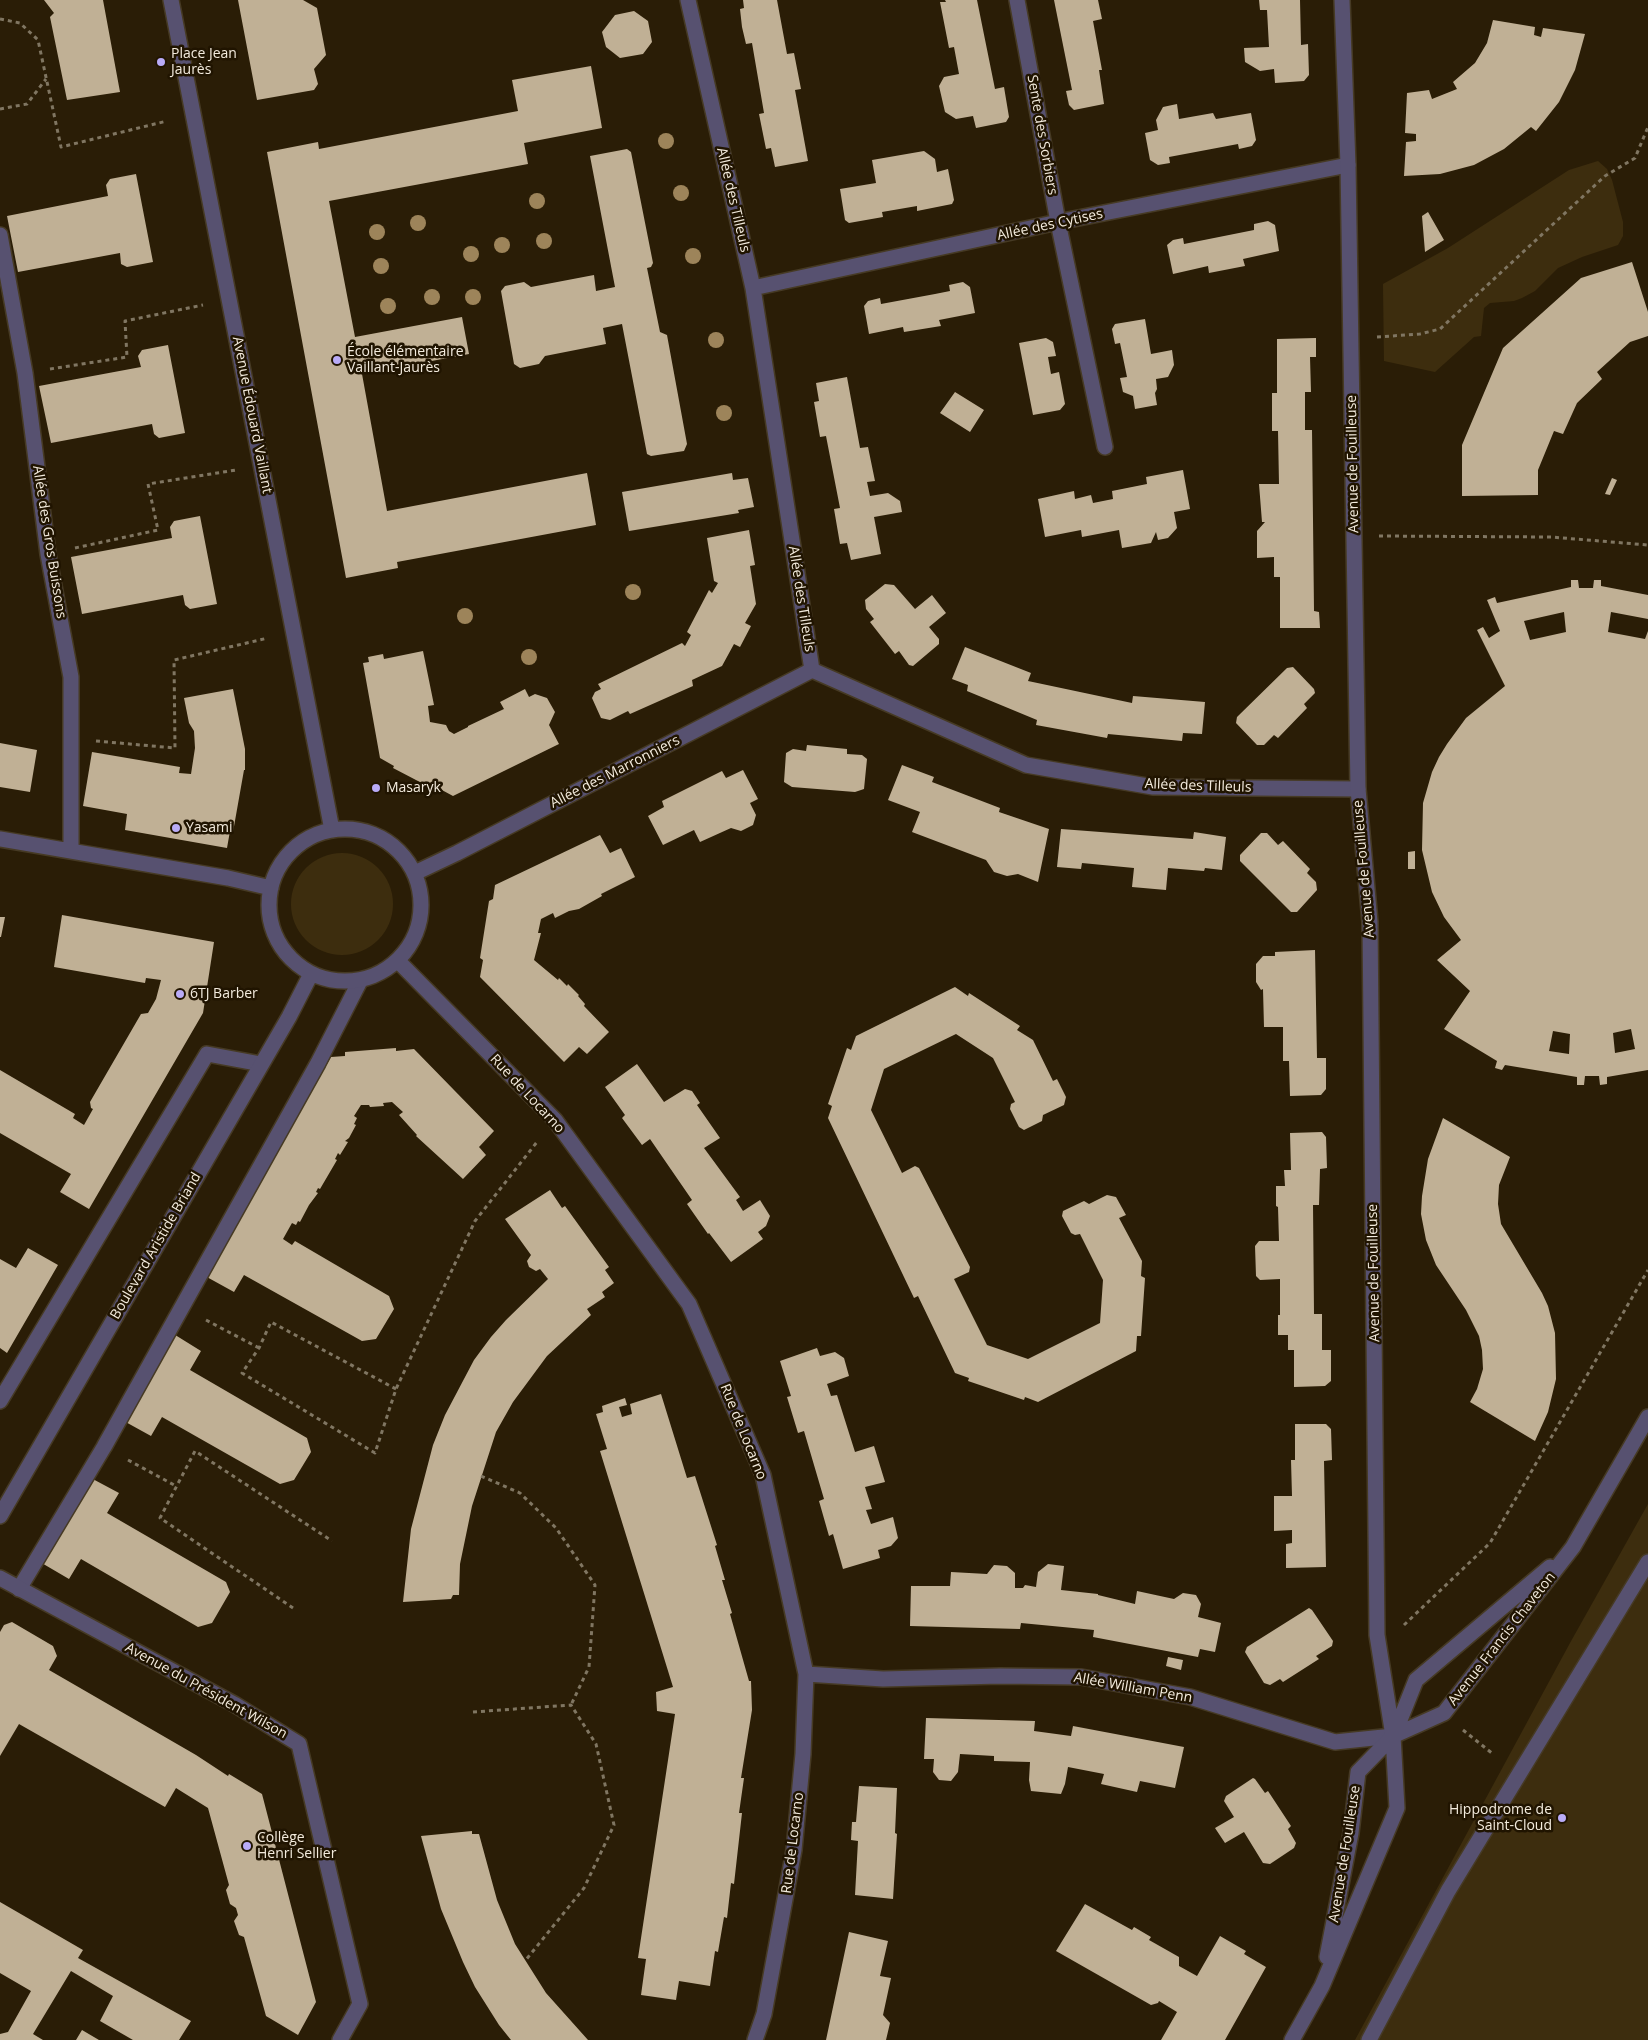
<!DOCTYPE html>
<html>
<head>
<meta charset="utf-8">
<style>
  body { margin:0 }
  canvas { display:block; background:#2a1d06 }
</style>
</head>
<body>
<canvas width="1648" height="2040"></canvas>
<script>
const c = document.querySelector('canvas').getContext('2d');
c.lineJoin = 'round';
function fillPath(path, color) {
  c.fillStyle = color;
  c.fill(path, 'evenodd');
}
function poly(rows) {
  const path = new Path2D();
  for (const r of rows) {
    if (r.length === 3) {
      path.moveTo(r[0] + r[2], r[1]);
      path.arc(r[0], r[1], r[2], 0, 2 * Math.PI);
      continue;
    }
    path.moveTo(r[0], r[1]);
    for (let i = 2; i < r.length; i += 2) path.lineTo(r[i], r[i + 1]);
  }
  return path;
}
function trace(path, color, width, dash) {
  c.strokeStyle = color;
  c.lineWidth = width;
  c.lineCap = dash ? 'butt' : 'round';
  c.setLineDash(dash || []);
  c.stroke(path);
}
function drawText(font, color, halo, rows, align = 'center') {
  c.font = font + ' "Open Sans",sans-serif';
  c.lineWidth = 5;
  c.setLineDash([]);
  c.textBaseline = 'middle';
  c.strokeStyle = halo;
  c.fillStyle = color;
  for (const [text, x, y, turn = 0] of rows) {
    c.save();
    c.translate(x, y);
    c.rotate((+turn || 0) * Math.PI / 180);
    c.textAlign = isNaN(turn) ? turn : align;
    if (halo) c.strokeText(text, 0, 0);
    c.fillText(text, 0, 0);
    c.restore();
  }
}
const green = poly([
  [1598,161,1607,169,1612,180,1623,222,1623,236,1618,245,1582,257,1558,268,1535,291,1522,298,1514,301,1490,303,1484,308,1481,336,1474,337,1435,372,1384,361,1383,284,1448,248,1569,170],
  [342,904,51],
  [1648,1504,1648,2040,1355,2040,1570,1643]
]);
const building = poly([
  [44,0,103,0,120,92,67,100,50,17,54,13],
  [238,0,303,0,317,8,326,55,314,69,318,84,314,90,257,100],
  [743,0,777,0,787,54,794,53,801,89,795,90,808,161,775,167,771,148,766,149,759,114,764,113,752,43,746,44,742,27,740,9,744,8],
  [945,0,977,0,995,89,1004,87,1009,117,1006,122,976,128,973,116,956,119,945,112,939,86,944,77,959,74,954,47,949,48,940,2,946,2],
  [1054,0,1098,0,1102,19,1093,21,1102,70,1099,70,1104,104,1074,110,1069,105,1066,91,1072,90],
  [1259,0,1300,0,1301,45,1308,44,1309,75,1304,81,1275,83,1274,69,1260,71,1245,62,1244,48,1269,47,1267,10,1260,10],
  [634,11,648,21,652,42,643,54,620,58,606,47,602,32,615,15],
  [1493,20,1535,27,1534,35,1541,37,1543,28,1585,34,1575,70,1559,102,1536,131,1531,127,1504,149,1474,165,1440,174,1404,176,1406,142,1416,141,1416,134,1405,133,1407,93,1429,90,1432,99,1457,89,1453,82,1475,63,1487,43],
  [591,66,602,128,524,143,528,164,329,201,355,337,462,317,469,354,362,374,387,511,587,473,596,525,397,562,398,568,346,578,267,152,318,142,319,149,518,111,512,80],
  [1177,104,1179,119,1213,113,1216,119,1251,113,1256,140,1252,146,1239,149,1238,144,1169,157,1170,163,1158,165,1150,160,1145,133,1158,130,1156,120,1163,107],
  [627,149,631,152,653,263,651,267,647,268,660,332,667,335,687,444,684,451,651,456,647,454,622,324,603,328,606,344,545,356,539,364,520,368,514,364,501,291,505,286,524,282,531,287,594,275,596,291,615,287,590,156],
  [924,151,935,159,937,172,948,169,954,200,952,204,917,211,917,206,882,212,883,217,849,223,845,220,840,189,876,183,872,160],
  [136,174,153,262,127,267,121,264,120,253,18,272,7,216,108,196,106,185,110,179],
  [1428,212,1444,240,1425,252,1422,216],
  [1268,221,1275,225,1279,251,1243,259,1245,266,1209,273,1208,266,1173,274,1167,245,1173,240,1183,238,1184,244,1254,230,1254,224],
  [1632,262,1648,312,1648,336,1630,342,1597,372,1602,379,1577,403,1563,434,1554,431,1538,470,1538,495,1462,496,1462,445,1503,348,1581,278],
  [963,282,970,287,975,313,939,320,941,326,904,332,903,327,869,334,864,306,868,301,880,298,881,304,935,294,950,291,949,285],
  [1145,319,1151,354,1172,350,1174,365,1168,377,1156,379,1157,389,1155,393,1157,405,1135,409,1133,396,1123,392,1120,378,1127,377,1120,343,1115,344,1112,329,1115,324],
  [1046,338,1053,342,1056,356,1048,357,1051,374,1059,372,1065,404,1060,410,1033,415,1019,343],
  [1316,338,1316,357,1310,357,1311,392,1305,392,1305,430,1312,430,1314,611,1319,612,1320,628,1280,628,1280,577,1274,577,1274,557,1257,558,1257,531,1265,522,1262,522,1259,484,1279,484,1278,431,1272,431,1272,393,1277,393,1277,339],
  [168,345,185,433,159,438,154,434,152,424,51,443,39,386,141,367,138,356,142,350],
  [847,377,860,448,868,447,875,481,867,482,870,496,888,493,900,501,902,512,874,517,881,554,851,560,847,543,840,544,834,509,840,508,826,436,820,437,814,402,819,401,816,383],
  [955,392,984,410,970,432,940,413],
  [1183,470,1190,509,1174,512,1177,528,1168,538,1158,540,1156,532,1151,543,1122,548,1119,530,1082,537,1081,530,1045,537,1038,499,1074,491,1075,499,1091,495,1093,503,1113,499,1112,491,1147,484,1146,477],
  [732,473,733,480,748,478,754,507,738,510,739,513,629,531,622,492],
  [1612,478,1617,480,1610,495,1605,494],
  [200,516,217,604,190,609,185,605,183,595,82,614,71,557,172,538,170,527,174,521],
  [749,530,755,565,750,566,756,604,745,623,751,626,740,647,734,644,722,666,692,680,693,686,630,714,628,711,610,720,601,718,592,698,595,692,601,689,598,684,682,643,685,646,691,635,687,632,709,590,712,593,718,583,714,581,707,538],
  [1571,580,1578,580,1579,588,1593,588,1594,580,1601,580,1601,586,1648,595,1648,619,1611,612,1608,632,1645,639,1648,631,1648,1070,1607,1077,1607,1084,1600,1085,1599,1076,1585,1076,1584,1085,1577,1085,1577,1077,1505,1065,1502,1070,1495,1068,1497,1061,1444,1029,1470,991,1437,960,1461,940,1444,917,1432,892,1422,850,1423,803,1432,772,1439,757,1447,744,1466,718,1505,686,1477,630,1483,627,1489,638,1500,631,1487,600,1495,597,1497,603,1571,587],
  [1564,612,1566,632,1530,640,1524,621],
  [1631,1029,1635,1049,1615,1053,1613,1033],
  [1553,1031,1570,1034,1569,1054,1549,1051],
  [885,584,894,585,915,609,932,595,946,613,929,627,939,639,939,644,913,666,909,665,899,651,895,654,870,622,874,619,866,609,865,600],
  [965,647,1031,673,1028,681,1132,703,1133,696,1205,702,1202,734,1183,733,1182,741,1108,734,1107,738,1036,725,1037,720,967,691,968,685,952,679],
  [423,651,434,705,428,706,430,722,446,725,449,731,454,734,468,727,468,726,504,709,500,702,525,689,529,697,535,694,547,698,555,712,549,725,559,744,453,796,440,789,439,792,393,768,394,766,380,758,363,663,369,662,368,657,383,654,384,659],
  [1293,667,1314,689,1315,693,1304,704,1307,708,1278,738,1274,735,1264,745,1257,745,1236,723,1237,717,1287,668],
  [233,689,245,749,245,770,244,770,233,832,230,831,227,848,125,830,127,814,83,806,92,752,180,767,179,773,191,774,195,748,194,731,189,723,184,698],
  [0,743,37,750,30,792,0,787],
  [807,745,847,749,847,754,862,755,867,759,864,789,855,792,792,787,784,782,786,753,793,749,806,751],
  [902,765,934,777,932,782,1000,808,999,812,1049,829,1038,882,1018,874,1007,876,994,872,986,860,912,832,920,812,888,800],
  [743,770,758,799,750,803,756,815,753,825,741,831,731,828,700,842,694,830,663,845,648,816,664,807,662,801,722,771,726,778],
  [1061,829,1193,839,1194,832,1226,837,1222,870,1205,868,1204,871,1168,868,1166,890,1132,887,1134,868,1082,863,1081,869,1057,867],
  [1261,833,1267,833,1278,845,1283,841,1310,869,1307,873,1316,882,1317,890,1297,912,1291,912,1240,861,1240,855],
  [600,835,610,853,621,848,635,877,601,894,602,896,579,909,569,911,555,918,553,913,541,919,538,933,541,933,534,960,558,980,559,978,567,986,568,984,579,995,578,996,585,1004,584,1006,609,1032,587,1054,579,1047,564,1062,480,977,483,960,480,958,489,901,493,899,495,885],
  [1415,851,1415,869,1408,869,1408,852],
  [62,915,214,942,203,1013,89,1209,60,1192,71,1174,0,1133,0,1070,75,1114,73,1118,84,1125,93,1109,91,1108,90,1102,141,1014,148,1013,156,999,161,980,146,978,145,983,54,967],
  [0,917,5,917,1,937,0,937],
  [1315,950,1317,1058,1326,1058,1326,1089,1321,1095,1290,1096,1289,1061,1283,1061,1283,1027,1264,1027,1263,989,1261,990,1256,982,1256,964,1263,956,1275,956,1275,952],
  [955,987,968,996,969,993,1020,1026,1017,1030,1033,1040,1053,1081,1057,1079,1066,1097,1064,1105,1043,1115,1042,1121,1024,1130,1019,1127,1010,1109,1011,1104,1015,1102,993,1058,956,1034,884,1069,871,1110,902,1173,915,1166,919,1168,970,1267,969,1272,954,1279,987,1345,1028,1359,1100,1323,1103,1280,1080,1234,1075,1235,1071,1233,1062,1216,1063,1211,1084,1201,1089,1204,1107,1195,1116,1197,1126,1215,1119,1218,1142,1261,1141,1276,1145,1278,1141,1336,1137,1336,1136,1351,1038,1402,1025,1397,1024,1400,968,1381,969,1378,955,1373,918,1296,914,1298,828,1118,832,1106,828,1104,847,1048,851,1050,856,1036],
  [396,1048,396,1051,414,1049,494,1131,479,1147,486,1155,463,1179,416,1136,417,1135,399,1115,403,1112,392,1102,383,1103,384,1106,370,1107,369,1105,361,1105,354,1116,357,1118,354,1124,356,1125,349,1138,345,1141,348,1142,340,1155,338,1153,335,1159,337,1160,320,1189,318,1188,316,1192,318,1193,309,1205,300,1222,298,1221,296,1225,292,1223,283,1239,292,1245,295,1241,389,1296,394,1309,376,1339,362,1341,244,1275,234,1292,205,1276,331,1057,345,1056,345,1052],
  [637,1064,664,1102,685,1089,692,1091,700,1103,697,1105,720,1138,704,1148,740,1197,736,1200,743,1211,760,1200,770,1216,766,1226,758,1232,763,1239,731,1262,709,1233,708,1234,687,1204,692,1200,650,1139,642,1145,622,1118,625,1115,605,1087],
  [1443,1118,1510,1157,1499,1185,1498,1204,1501,1224,1542,1293,1548,1306,1555,1333,1556,1379,1548,1412,1535,1441,1470,1402,1477,1389,1483,1369,1482,1350,1479,1336,1466,1310,1436,1265,1426,1240,1421,1214,1422,1196,1428,1159],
  [1322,1132,1326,1137,1327,1168,1320,1169,1319,1205,1313,1205,1314,1314,1322,1314,1322,1350,1331,1350,1331,1381,1325,1386,1294,1387,1294,1350,1288,1350,1288,1335,1278,1335,1278,1315,1280,1315,1280,1279,1260,1280,1256,1276,1255,1246,1259,1241,1279,1241,1278,1207,1276,1206,1276,1186,1285,1186,1284,1170,1291,1170,1290,1133],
  [550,1190,562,1208,565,1206,609,1267,605,1270,614,1283,602,1292,605,1297,587,1309,591,1315,547,1356,513,1402,496,1432,472,1506,460,1564,459,1595,453,1595,451,1599,403,1602,411,1529,433,1445,445,1415,474,1360,491,1337,506,1320,548,1279,540,1269,536,1271,529,1267,527,1261,531,1255,505,1219],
  [28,1248,58,1265,7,1353,0,1348,0,1259,16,1268],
  [172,1333,201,1351,190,1370,307,1438,311,1452,294,1480,280,1484,162,1417,151,1436,122,1420],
  [817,1348,820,1356,835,1352,844,1358,849,1376,827,1384,831,1396,837,1395,855,1452,874,1446,885,1482,865,1487,872,1509,866,1510,871,1524,893,1517,898,1538,891,1546,878,1550,880,1558,843,1569,833,1534,829,1536,819,1501,824,1499,804,1431,798,1433,787,1397,791,1396,780,1361],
  [661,1394,687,1478,695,1476,717,1545,715,1546,725,1580,722,1580,732,1613,730,1614,749,1681,751,1681,752,1710,741,1778,744,1778,739,1813,742,1813,734,1884,731,1883,727,1918,724,1917,718,1952,715,1951,710,1986,679,1981,676,2000,641,1995,646,1959,638,1958,675,1714,657,1711,656,1692,673,1687,600,1451,607,1449,596,1414,603,1412,602,1406,625,1398,627,1405,619,1407,622,1417,632,1414,630,1404],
  [1295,1424,1326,1424,1331,1429,1332,1460,1324,1461,1326,1567,1286,1568,1286,1544,1292,1543,1292,1530,1274,1531,1274,1496,1292,1496,1291,1460,1295,1460],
  [89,1477,119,1493,107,1513,226,1582,230,1592,212,1623,198,1627,81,1559,69,1579,40,1562],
  [1048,1564,1064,1566,1061,1590,1098,1594,1098,1595,1135,1604,1137,1591,1174,1599,1183,1593,1196,1595,1201,1604,1198,1617,1221,1623,1215,1652,1200,1649,1198,1657,1093,1637,1094,1630,1021,1623,1020,1629,910,1626,911,1586,950,1586,951,1572,987,1574,994,1565,1007,1566,1015,1573,1015,1588,1023,1588,1025,1585,1036,1587,1038,1572],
  [1309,1608,1312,1610,1333,1641,1332,1646,1316,1656,1319,1659,1283,1682,1280,1679,1270,1685,1264,1683,1245,1652,1247,1647],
  [12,1622,53,1646,57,1656,49,1670,196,1755,228,1776,229,1774,262,1794,316,2002,298,2035,266,2016,244,1937,239,1935,234,1921,238,1915,236,1908,230,1904,226,1890,229,1885,208,1808,176,1788,165,1807,19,1724,0,1756,0,1632,4,1625],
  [1168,1657,1183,1660,1181,1670,1166,1666],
  [926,1718,1035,1721,1034,1731,1071,1736,1073,1726,1184,1747,1175,1788,1140,1781,1137,1792,1101,1784,1104,1774,1068,1767,1065,1784,1061,1794,1031,1791,1029,1780,1030,1762,994,1761,994,1756,960,1754,958,1772,951,1781,939,1780,933,1772,934,1759,924,1759],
  [1253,1778,1255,1779,1265,1793,1268,1791,1291,1826,1288,1829,1296,1843,1294,1848,1270,1864,1263,1863,1244,1832,1225,1843,1215,1828,1234,1817,1224,1801,1226,1796],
  [859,1786,897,1788,895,1833,897,1834,893,1899,855,1895,858,1841,851,1840,852,1822,856,1822],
  [472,1831,472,1834,479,1834,497,1900,515,1944,546,1993,588,2040,511,2040,499,2025,475,1987,463,1962,441,1909,421,1836],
  [0,1902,83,1950,78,1958,191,2021,179,2040,133,2040,100,2021,113,1996,71,1971,33,2034,43,2040,0,2040,0,2034,8,2032,31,1991,0,1973],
  [1085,1904,1132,1930,1134,1927,1151,1937,1149,1940,1179,1957,1179,1966,1197,1976,1220,1936,1246,1951,1244,1954,1266,1967,1225,2040,1161,2040,1177,2012,1159,2001,1158,2003,1151,2005,1056,1951],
  [849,1932,888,1941,880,1976,891,1978,883,2015,890,2023,886,2040,826,2040],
  [82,2030,99,2040,76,2040]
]);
const path = poly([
  [0,19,20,23,38,40,61,147,167,121],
  [0,109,27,104,46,79],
  [1377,337,1420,334,1440,329,1605,176,1635,158,1648,127],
  [50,369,127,357,125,321,203,305],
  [1379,536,1551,537,1648,545],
  [75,548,158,530,148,484,236,470],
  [96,741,175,748,174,660,268,638],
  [206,1320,259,1348],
  [396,1389,271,1322,259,1348,242,1373,375,1453,396,1389,475,1221,537,1142],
  [128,1460,176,1486],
  [481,1476,520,1493,556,1528,595,1585,589,1667,571,1705],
  [293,1608,160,1518,195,1451,332,1541],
  [1404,1625,1490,1543,1648,1270],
  [473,1712,571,1705,596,1744,614,1825,584,1888,525,1961],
  [1463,1730,1493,1754]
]);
const service = poly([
  [0,1401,207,1054,261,1064],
  [19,1589,104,1447,318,1063,360,981],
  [1369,2040,1448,1891,1648,1562]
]);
const minor = poly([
  [171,0,332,830],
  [688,0,753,288,812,670],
  [1017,0,1058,222,1105,447],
  [0,235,25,373,48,554,71,677,71,851],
  [753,288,1058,222,1348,165],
  [812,670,1026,765,1153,787,1358,789],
  [345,905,76],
  [0,839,228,878,271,888],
  [417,872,457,853,812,670],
  [398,961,555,1120,689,1304,763,1475,806,1674,803,1754,794,1850,764,2014,755,2040],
  [0,1516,289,1017,311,974],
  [0,1578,234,1704,299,1744,360,2004,340,2040],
  [806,1674,883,1679,1000,1676,1081,1677,1190,1697,1335,1742,1393,1736]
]);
const tertiary = poly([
  [1394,1735,1416,1680,1550,1567],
  [1327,1957,1351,1833,1358,1772,1393,1736,1444,1713,1573,1547,1648,1417],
  [1292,2040,1322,1986,1397,1808,1393,1736,1377,1635,1370,922,1358,789,1348,165,1342,0]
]);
const trees = [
  [666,141],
  [681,193],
  [537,201],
  [418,223],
  [377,232],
  [544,241],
  [502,245],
  [471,254],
  [693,256],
  [381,266],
  [432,297],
  [473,297],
  [388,306],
  [716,340],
  [724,413],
  [633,592],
  [465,616],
  [529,657]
];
const markers = [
  [161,62,5,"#b9abf7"],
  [337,360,5,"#b9abf7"],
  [376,788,5,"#b9abf7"],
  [176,828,5,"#b9abf7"],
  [180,994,5,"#b9abf7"],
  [1562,1818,5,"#b9abf7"],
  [247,1846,5,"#b9abf7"]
];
const poiNames = [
  ["Place Jean",171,54],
  ["Jaurès",171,70],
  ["École élémentaire",347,352],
  ["Vaillant-Jaurès",347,368],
  ["Masaryk",386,788],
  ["Yasami",186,828],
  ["6TJ Barber",190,994],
  ["Hippodrome de",1552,1810,"right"],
  ["Saint-Cloud",1552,1826,"right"],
  ["Collège",257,1838],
  ["Henri Sellier",257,1854]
];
const streetNames = [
  ["Sente des Sorbiers",1042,135,80],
  ["Allée des Tilleuls",733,200,77],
  ["Allée des Cytises",1050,225,-12],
  ["Avenue Édouard Vaillant",252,415,79],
  ["Avenue de Fouilleuse",1353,464,-91],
  ["Allée des Gros Buissons",49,542,81],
  ["Allée des Tilleuls",801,599,81],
  ["Allée des Marronniers",615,772,-27],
  ["Allée des Tilleuls",1198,786,2],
  ["Avenue de Fouilleuse",1364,869,-95],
  ["Rue de Locarno",527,1094,47],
  ["Boulevard Aristide Briand",156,1246,-60],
  ["Avenue de Fouilleuse",1374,1273,-91],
  ["Rue de Locarno",743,1432,68],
  ["Avenue Francis Chaveton",1502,1639,-52],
  ["Allée William Penn",1133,1688,10],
  ["Avenue du Président Wilson",206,1691,29],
  ["Rue de Locarno",793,1843,-83],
  ["Avenue de Fouilleuse",1345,1854,-81]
];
fillPath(green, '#3d2d0e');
fillPath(building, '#c0b095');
trace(service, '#463a24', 18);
trace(minor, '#463a24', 18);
trace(tertiary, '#463a24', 18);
trace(path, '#807662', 3, [4, 4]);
trace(service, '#575170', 15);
trace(minor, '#575170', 15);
trace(tertiary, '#575170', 15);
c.fillStyle = '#9d845a';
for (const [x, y] of trees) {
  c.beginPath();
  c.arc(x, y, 8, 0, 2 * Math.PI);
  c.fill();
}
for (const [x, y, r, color] of markers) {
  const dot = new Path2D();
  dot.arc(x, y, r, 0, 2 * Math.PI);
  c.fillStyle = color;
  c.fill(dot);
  trace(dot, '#201400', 2);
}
drawText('14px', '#f3ebdd', '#201400', poiNames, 'left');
drawText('14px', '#f3ebdd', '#201400', streetNames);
</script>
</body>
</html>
